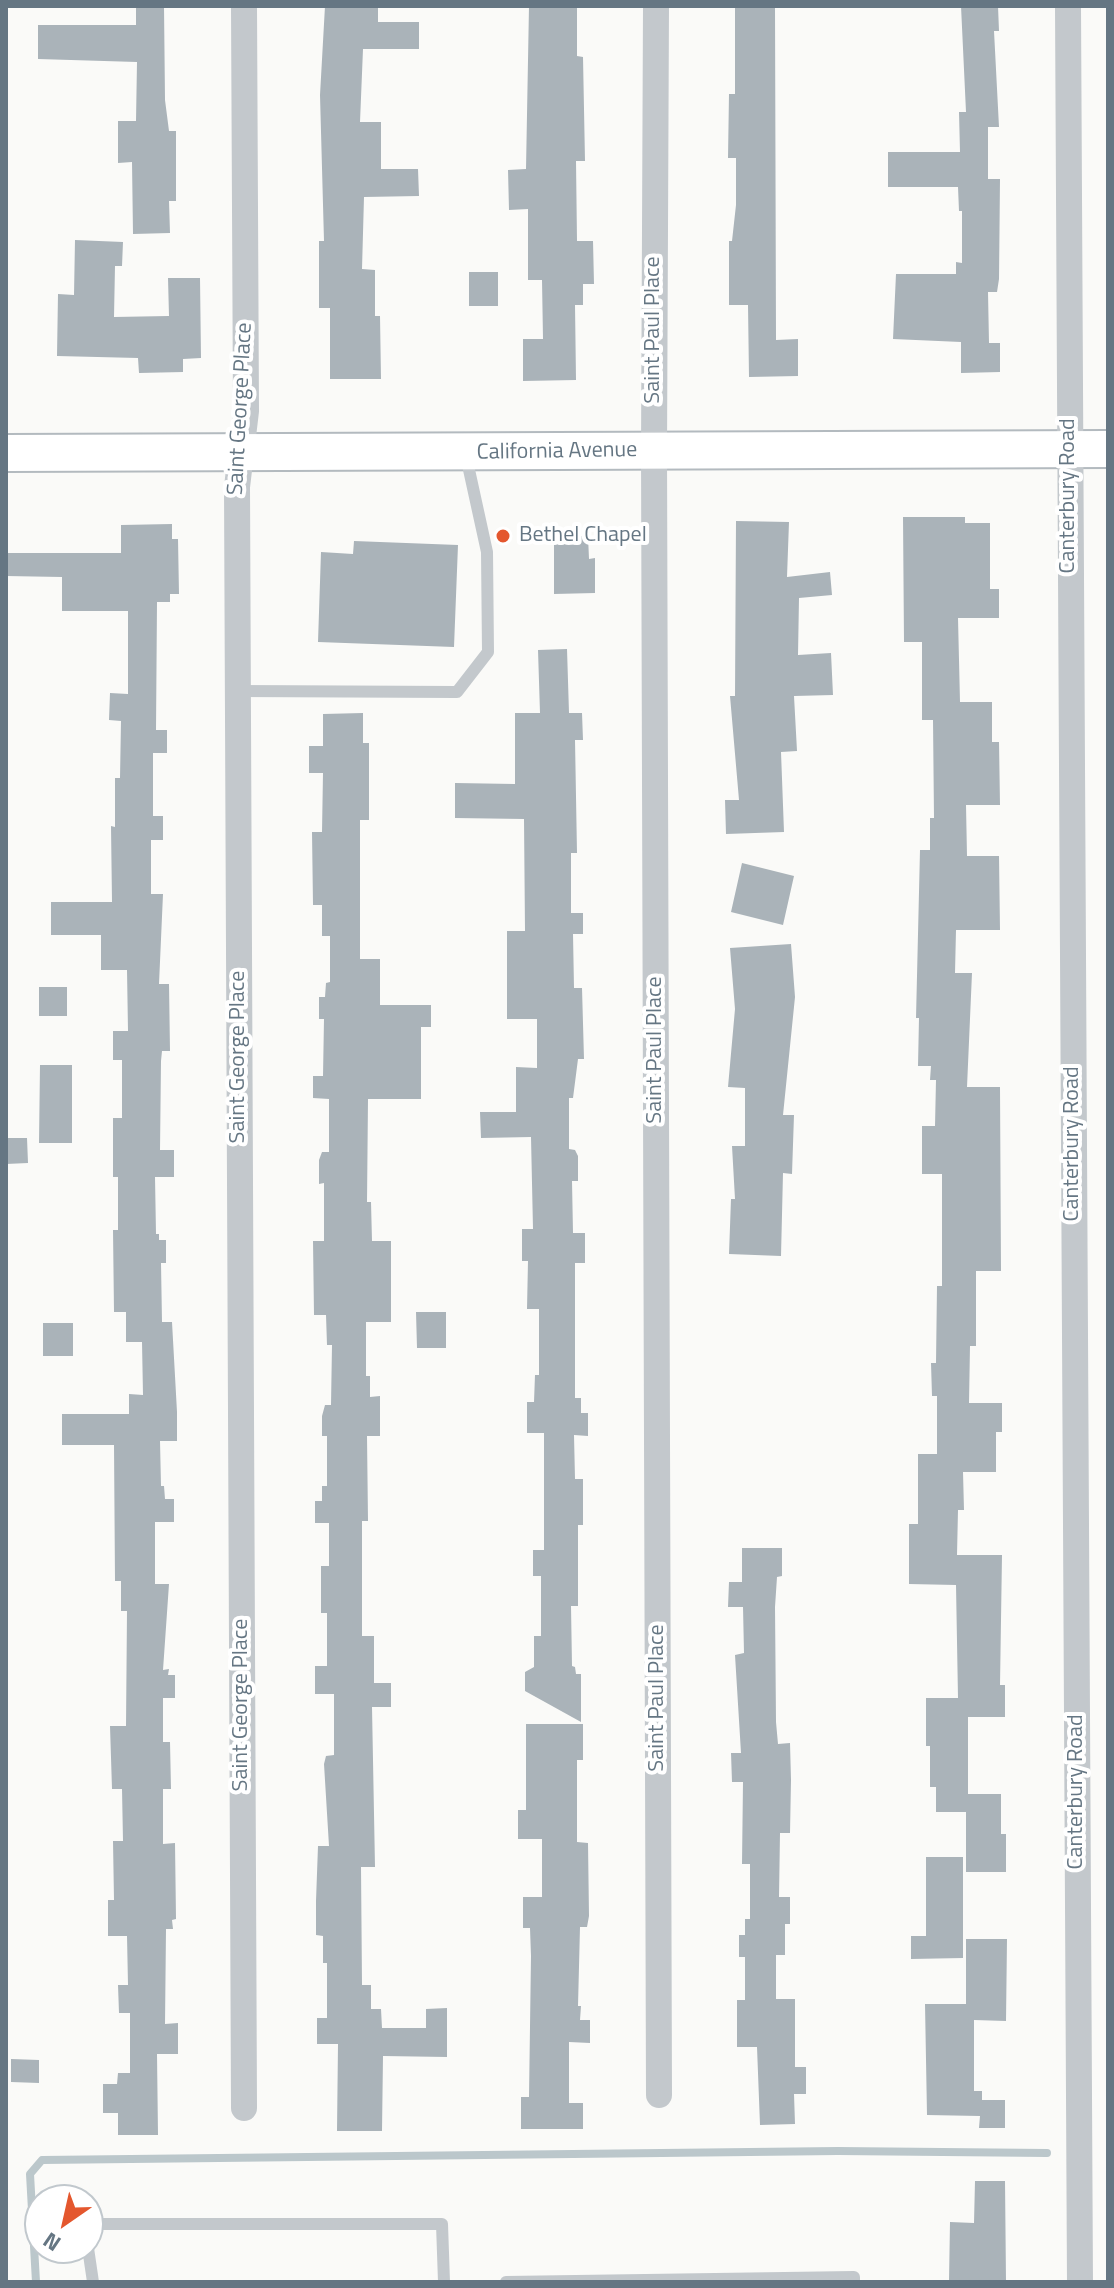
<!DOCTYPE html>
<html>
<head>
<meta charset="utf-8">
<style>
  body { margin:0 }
  #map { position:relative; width:1114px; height:2288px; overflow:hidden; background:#fafaf8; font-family:"Titillium Web",sans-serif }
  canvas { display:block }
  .frame { position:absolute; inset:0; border:8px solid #657683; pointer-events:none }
  .north { position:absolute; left:24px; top:2184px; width:80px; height:80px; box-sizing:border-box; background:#fff; border:2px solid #c1c8cd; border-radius:50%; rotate:214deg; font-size:22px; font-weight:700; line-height:32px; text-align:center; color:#657683 }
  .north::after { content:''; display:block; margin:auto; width:28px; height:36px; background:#e4572e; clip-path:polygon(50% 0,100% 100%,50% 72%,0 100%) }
</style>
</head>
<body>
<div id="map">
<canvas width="1114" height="2288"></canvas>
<div class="frame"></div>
<div class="north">N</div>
</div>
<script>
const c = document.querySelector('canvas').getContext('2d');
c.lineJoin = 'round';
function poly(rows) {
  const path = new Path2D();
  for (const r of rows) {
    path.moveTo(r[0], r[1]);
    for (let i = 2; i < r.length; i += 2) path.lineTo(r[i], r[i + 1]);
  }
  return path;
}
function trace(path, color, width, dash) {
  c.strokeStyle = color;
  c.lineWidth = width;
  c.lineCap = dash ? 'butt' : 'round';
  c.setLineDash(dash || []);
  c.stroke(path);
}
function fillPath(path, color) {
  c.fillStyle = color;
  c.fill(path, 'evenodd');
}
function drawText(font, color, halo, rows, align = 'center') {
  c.font = font + ' "Titillium Web",sans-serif';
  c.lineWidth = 8;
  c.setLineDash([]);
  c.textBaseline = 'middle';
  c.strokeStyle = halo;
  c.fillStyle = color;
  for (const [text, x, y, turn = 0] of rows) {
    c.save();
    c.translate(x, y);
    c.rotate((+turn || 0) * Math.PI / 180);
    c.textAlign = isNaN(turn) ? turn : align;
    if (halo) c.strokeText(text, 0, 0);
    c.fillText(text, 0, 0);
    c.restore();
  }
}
const stream = poly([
  [36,2282,30,2174,42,2160,838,2151,1047,2153]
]);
const building = poly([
  [136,6,164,6,165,100,169,131,176,131,176,201,169,201,170,233,133,234,132,162,118,163,118,121,136,121,137,62,38,59,38,25,136,25],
  [325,6,378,6,378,22,419,22,419,49,363,49,360,122,381,122,381,169,418,169,419,196,364,197,362,269,375,270,375,316,380,316,381,379,330,379,330,308,319,308,319,241,324,241,320,95],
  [529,6,577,6,577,56,583,57,585,161,576,161,577,241,593,241,594,284,583,284,583,305,575,305,576,380,523,381,523,339,543,339,542,280,528,280,528,209,509,210,508,170,526,169],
  [735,6,775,6,776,340,798,339,798,376,749,377,748,305,729,305,729,241,732,241,736,205,736,158,728,158,729,94,735,94],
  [961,6,998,6,999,31,994,31,999,127,988,127,988,179,1000,179,999,279,997,292,988,292,989,343,1000,343,1000,372,961,373,961,342,893,339,896,274,956,274,956,262,962,263,962,211,959,211,958,187,888,187,888,152,960,152,959,112,966,112],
  [75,240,123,242,122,266,115,266,114,317,169,316,168,278,200,278,201,358,183,359,183,372,139,373,138,358,57,356,58,294,74,295],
  [469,272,498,272,498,306,469,306],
  [903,517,965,517,965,523,990,523,990,589,999,589,999,618,958,618,960,702,992,702,992,742,999,742,1000,805,966,805,967,856,999,856,1000,930,956,930,955,973,972,973,967,1087,1000,1087,1001,1271,976,1271,976,1346,970,1346,969,1403,1002,1403,1002,1432,996,1432,996,1472,963,1472,964,1510,958,1510,957,1555,1002,1555,1000,1685,1005,1685,1005,1717,968,1717,968,1794,1001,1794,1001,1834,1006,1834,1006,1872,966,1872,966,1812,936,1812,936,1787,930,1787,930,1746,926,1746,926,1698,958,1698,956,1585,909,1584,909,1524,918,1524,918,1454,937,1454,937,1396,932,1396,931,1363,936,1363,937,1286,942,1286,942,1174,922,1174,922,1126,935,1126,936,1080,930,1080,931,1066,918,1066,919,1018,916,1018,920,850,930,850,930,818,934,818,933,720,922,720,922,642,904,642],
  [736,521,789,522,787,577,830,572,832,595,799,598,798,655,831,653,833,695,794,696,797,751,781,752,784,832,726,834,725,800,739,800,730,696,735,696],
  [172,524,172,539,178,539,179,594,170,594,170,602,157,602,156,730,167,730,167,753,153,753,153,816,163,816,163,840,151,840,151,894,163,894,159,984,169,984,170,1051,162,1051,161,1061,160,1150,174,1150,174,1177,155,1177,156,1234,159,1234,159,1240,166,1240,166,1263,161,1263,162,1322,172,1322,177,1412,177,1441,160,1441,161,1486,164,1486,165,1499,174,1499,174,1522,155,1522,155,1584,169,1584,163,1670,169,1669,168,1675,175,1675,175,1698,163,1698,163,1742,170,1742,171,1789,163,1789,163,1844,175,1843,176,1919,172,1920,173,1929,166,1929,165,2024,178,2023,178,2054,157,2054,158,2135,118,2135,118,2113,103,2113,103,2084,117,2084,118,2073,130,2073,130,2013,119,2013,118,1985,128,1985,127,1936,108,1936,108,1900,114,1900,113,1841,123,1841,122,1789,112,1789,110,1726,126,1726,127,1611,121,1611,121,1581,115,1581,114,1445,62,1445,62,1414,129,1414,129,1394,143,1395,142,1342,126,1342,126,1312,114,1312,113,1230,118,1230,118,1177,113,1177,113,1118,122,1118,122,1060,113,1060,113,1031,128,1031,127,970,101,970,101,935,51,935,51,902,112,902,111,826,115,827,115,778,120,778,121,721,109,720,110,693,128,694,128,611,62,611,62,577,6,576,6,553,121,553,121,525],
  [554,536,588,536,589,559,595,558,595,593,554,594],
  [354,541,458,545,454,647,318,642,321,552,353,554],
  [567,649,569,713,582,713,583,740,575,740,577,853,571,853,571,913,583,913,583,934,573,934,574,988,582,988,584,1059,578,1059,573,1098,569,1098,569,1149,575,1150,578,1156,578,1181,572,1181,573,1233,585,1233,585,1263,575,1263,575,1398,581,1398,581,1413,588,1413,588,1436,574,1435,575,1479,583,1479,583,1525,578,1525,578,1606,571,1606,572,1666,575,1667,576,1674,581,1674,581,1722,525,1691,525,1672,534,1667,534,1636,541,1636,541,1576,533,1576,533,1550,544,1550,544,1433,527,1433,527,1402,534,1402,535,1375,539,1375,539,1309,527,1309,528,1261,522,1261,522,1229,533,1229,531,1137,481,1138,480,1112,516,1112,516,1067,537,1068,537,1019,507,1019,507,931,525,931,524,819,455,818,455,783,515,784,515,713,540,713,538,650],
  [363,713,363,743,369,743,369,820,360,820,360,959,380,959,380,1005,431,1005,431,1027,421,1027,421,1099,368,1099,367,1202,371,1202,372,1241,391,1241,391,1322,366,1322,366,1376,370,1376,370,1397,380,1396,380,1436,367,1436,368,1521,362,1521,362,1636,374,1636,374,1683,391,1683,391,1707,372,1707,375,1867,361,1867,362,1985,371,1985,371,2009,381,2009,382,2028,426,2028,426,2009,447,2008,447,2057,383,2056,382,2131,337,2131,338,2044,317,2044,317,2018,327,2018,327,1963,323,1963,323,1936,316,1935,316,1901,318,1846,329,1846,324,1764,326,1756,334,1755,334,1694,315,1694,315,1666,327,1666,327,1613,321,1613,321,1566,329,1566,329,1523,315,1523,315,1501,322,1501,322,1486,327,1486,327,1436,322,1436,322,1416,325,1405,331,1405,332,1345,327,1345,326,1315,314,1315,313,1241,324,1241,324,1183,319,1184,319,1160,322,1152,329,1152,329,1099,313,1098,313,1076,323,1076,324,1019,319,1019,319,997,325,997,326,983,330,982,330,936,322,936,322,905,313,905,312,832,322,832,323,773,309,773,309,746,323,746,323,714],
  [742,863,794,876,783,925,731,912],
  [791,944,795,997,783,1115,794,1115,792,1174,783,1173,781,1256,729,1254,731,1199,735,1199,732,1146,745,1146,745,1088,728,1087,735,1009,730,948],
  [39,987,67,987,67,1016,39,1016],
  [40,1065,72,1065,72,1143,39,1143],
  [6,1138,27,1138,28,1163,6,1164],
  [416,1312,446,1312,446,1348,417,1348],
  [43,1323,73,1323,73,1356,43,1356],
  [742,1548,782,1548,782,1576,777,1577,775,1607,776,1722,778,1744,790,1743,791,1780,790,1833,780,1833,779,1897,790,1897,790,1924,785,1924,785,1955,776,1955,776,1999,795,1999,795,2067,806,2067,806,2094,794,2094,795,2124,760,2125,757,2047,737,2047,737,2000,745,2000,745,1957,739,1957,739,1935,745,1935,745,1919,750,1919,750,1864,742,1864,743,1782,732,1782,731,1753,741,1753,735,1655,744,1653,743,1607,728,1607,729,1582,742,1582],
  [526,1724,583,1724,583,1760,577,1760,577,1842,588,1843,589,1916,587,1927,580,1927,578,2006,581,2006,580,2020,590,2020,590,2043,569,2042,569,2103,583,2103,583,2129,521,2129,521,2097,529,2097,531,1956,530,1928,523,1928,523,1897,542,1897,542,1839,518,1839,518,1810,526,1810],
  [926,1857,963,1857,963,1958,911,1959,911,1936,926,1936],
  [966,1939,1007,1939,1006,2021,974,2020,974,2091,982,2091,982,2100,1005,2100,1005,2128,979,2128,980,2116,927,2115,925,2004,966,2004],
  [11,2059,39,2060,39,2083,11,2082],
  [975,2181,1005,2181,1006,2282,949,2282,950,2222,974,2223]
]);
const lane = poly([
  [238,691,457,692,488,652,487,552,466,456],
  [88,2224,442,2224,444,2282],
  [88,2248,93,2282],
  [506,2282,854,2277,854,2282]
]);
const street = poly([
  [656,6,654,451,659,2095],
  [1068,6,1080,2282],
  [244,2108,237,487,246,411,244,6]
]);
const secondary = poly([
  [6,453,1108,449]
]);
const markers = [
  [503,536,8,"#e4572e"]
];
const streetNames = [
  ["Saint Paul Place",654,330,-90],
  ["Saint George Place",241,409,-87],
  ["California Avenue",557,452,-1],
  ["Canterbury Road",1069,496,-90],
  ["Saint Paul Place",656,1050,-90],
  ["Saint George Place",239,1057,-90],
  ["Canterbury Road",1073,1144,-90],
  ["Saint Paul Place",658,1698,-90],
  ["Saint George Place",242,1705,-90],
  ["Canterbury Road",1077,1792,-90]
];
const poiNames = [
  ["Bethel Chapel",519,536]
];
trace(stream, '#bbc7cb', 8);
fillPath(building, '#aab3b9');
trace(secondary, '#b3babf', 40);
trace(lane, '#c3c8cc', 12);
trace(street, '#c3c8cc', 26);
trace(secondary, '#fff', 36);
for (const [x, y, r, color] of markers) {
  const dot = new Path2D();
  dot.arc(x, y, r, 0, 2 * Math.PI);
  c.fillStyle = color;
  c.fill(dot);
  trace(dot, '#fff', 3);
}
drawText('22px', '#657683', '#fff', streetNames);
drawText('22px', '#657683', '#fff', poiNames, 'left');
</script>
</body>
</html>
